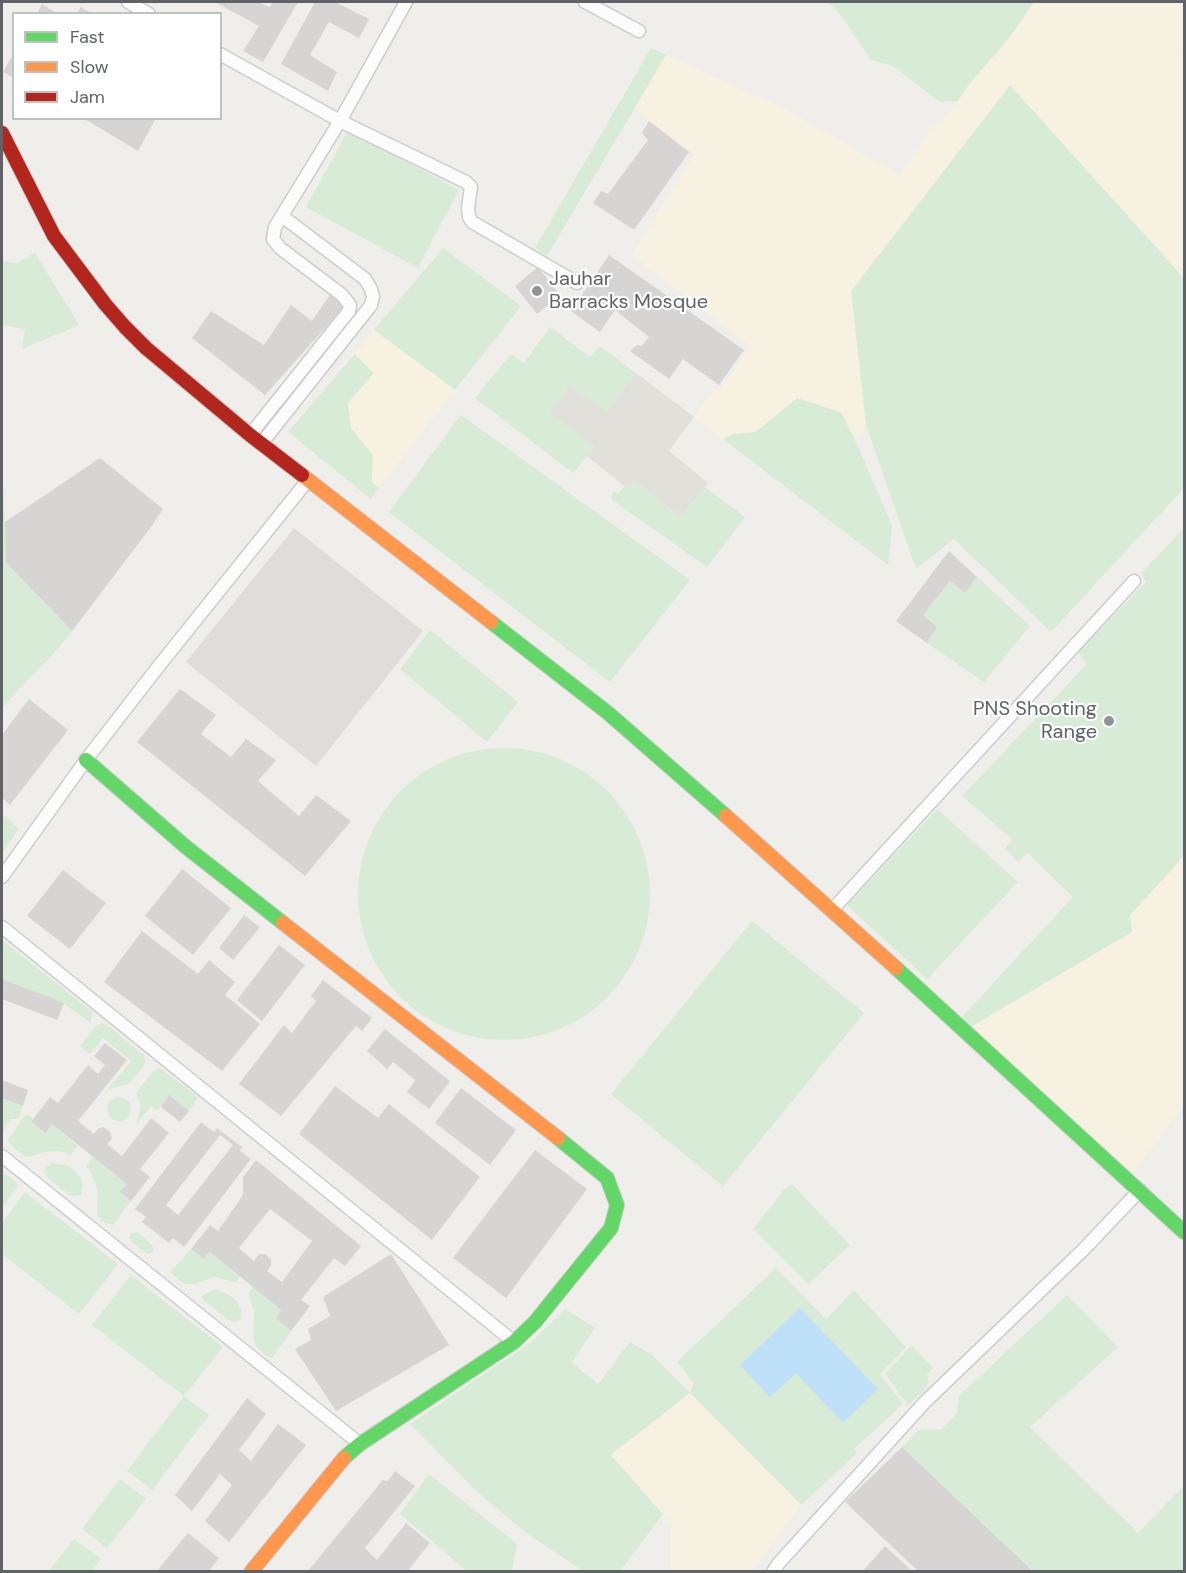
<!DOCTYPE html>
<html>
<head>
<meta charset="utf-8">
<style>
  body { margin:0 }
  #map { position:relative; width:1186px; height:1573px; overflow:hidden; background:#efeeea; font-family:"DM Sans",sans-serif }
  canvas { display:block }
  .frame { position:absolute; inset:0; border:3px solid #5f6368; pointer-events:none }
  .legend { position:absolute; left:12px; top:12px; width:210px; height:108px; box-sizing:border-box; background:#fff; border:2px solid #bfc1c3; margin:0; padding:8px 10px; list-style:none; font-size:18px; color:#5f6368 }
  .legend li { display:flex; align-items:center; gap:12px; height:30px }
  .legend b { width:30px; border:2px solid #bfc1c3 }
</style>
</head>
<body>
<div id="map">
<canvas width="1186" height="1573"></canvas>
<div class="frame"></div>
<ul class="legend">
<li><b style="height:8px;background:#63d668"></b>Fast</li>
<li><b style="height:8px;background:#ff974d"></b>Slow</li>
<li><b style="height:8px;background:#b3261e"></b>Jam</li>
</ul>
</div>
<script>
const c = document.querySelector('canvas').getContext('2d');
c.lineJoin = 'round';
function fillPath(path, color) {
  c.fillStyle = color;
  c.fill(path, 'evenodd');
}
function poly(rows) {
  const path = new Path2D();
  for (const r of rows) {
    if (r.length === 3) {
      path.moveTo(r[0] + r[2], r[1]);
      path.arc(r[0], r[1], r[2], 0, 2 * Math.PI);
      continue;
    }
    path.moveTo(r[0], r[1]);
    for (let i = 2; i < r.length; i += 2) path.lineTo(r[i], r[i + 1]);
  }
  return path;
}
function trace(path, color, width, dash) {
  c.strokeStyle = color;
  c.lineWidth = width;
  c.lineCap = dash ? 'butt' : 'round';
  c.setLineDash(dash || []);
  c.stroke(path);
}
function drawText(font, color, halo, rows, align = 'center') {
  c.font = font + ' "DM Sans",sans-serif';
  c.lineWidth = 4.5;
  c.setLineDash([]);
  c.textBaseline = 'middle';
  c.strokeStyle = halo;
  c.fillStyle = color;
  for (const [text, x, y, turn = 0] of rows) {
    c.save();
    c.translate(x, y);
    c.rotate((+turn || 0) * Math.PI / 180);
    c.textAlign = isNaN(turn) ? turn : align;
    if (halo) c.strokeText(text, 0, 0);
    c.fillText(text, 0, 0);
    c.restore();
  }
}
const industrial = poly([
  [294,528,423,631,316,766,186,662]
]);
const education = poly([
  [636,373,694,417,669,451,708,483,681,517,634,480,628,489,587,456,595,446,548,414,569,386,607,411]
]);
const green = poly([
  [828,2,1034,2,1010,37,958,101,940,102,893,66,871,60,843,18],
  [651,48,666,55,547,256,535,248],
  [1010,85,1184,278,1184,488,1051,632,954,539,916,569,866,425,851,291],
  [348,130,459,190,418,268,306,207],
  [443,248,521,306,455,390,374,330],
  [35,253,79,325,22,349,25,329,2,325,2,261,16,263],
  [550,327,590,357,600,346,636,373,607,411,569,386,549,413,595,446,573,473,475,398,511,354,524,363],
  [355,354,374,373,348,403,351,428,373,455,372,482,379,488,371,499,288,432],
  [797,398,841,412,856,442,892,525,888,565,723,439,734,434,756,432],
  [461,415,690,580,610,682,389,512],
  [634,480,681,517,705,487,745,517,707,567,611,499,614,491,618,494,625,486,628,488],
  [2,483,3,485,7,562,72,631,56,651,2,707],
  [1184,528,1184,856,1180,859,1132,932,971,1027,962,1017,1073,897,1028,853,1018,862,1005,849,1012,839,962,796,1087,664,1078,652,1146,582,1141,573],
  [977,577,1030,626,984,682,927,643,937,627,923,615,950,581,965,593],
  [430,630,518,702,487,742,400,669],
  [504,894,146],
  [937,809,1018,882,927,979,847,905],
  [2,814,19,829,2,853],
  [752,921,864,1013,723,1186,611,1094],
  [2,940,93,1012,90,1022,63,1003,2,979],
  [102,1023,106,1024,138,1050,144,1055,145,1061,144,1066,128,1085,119,1086,110,1089,102,1096,131,1061,103,1038,90,1054,80,1046,95,1027],
  [160,1068,198,1097,189,1111,169,1096,158,1110,151,1106,136,1125,141,1105,136,1093,153,1071],
  [119,1109,12],
  [2,1098,23,1106,18,1119,10,1119,2,1132],
  [28,1115,33,1118,31,1122,44,1133,52,1124,78,1146,70,1155,60,1151,45,1152,29,1157,23,1156,10,1144,8,1140,23,1117],
  [93,1157,127,1184,121,1192,131,1201,113,1225,103,1222,97,1215,98,1193,96,1185,89,1169,86,1167],
  [52,1163,69,1166,80,1176,83,1185,81,1195,71,1196,46,1176,44,1170],
  [2,1171,19,1185,2,1207],
  [792,1184,850,1245,808,1284,753,1229,783,1191],
  [25,1192,118,1264,79,1314,2,1254,2,1223],
  [137,1232,152,1245,153,1249,152,1253,148,1254,142,1251,131,1241,129,1237,131,1233],
  [191,1249,204,1259,210,1252,240,1277,236,1282,214,1277,195,1284,184,1284,170,1272],
  [776,1268,826,1319,854,1290,906,1347,880,1374,903,1404,854,1449,857,1453,801,1505,690,1393,611,1455,663,1514,620,1571,583,1571,529,1535,477,1492,410,1424,531,1342,565,1309,595,1328,572,1363,598,1384,630,1342,651,1354,690,1393,694,1383,677,1362],
  [131,1275,223,1347,184,1396,209,1415,152,1490,127,1471,184,1396,92,1325],
  [253,1287,281,1310,276,1318,291,1331,272,1358,266,1356,257,1347,253,1337,254,1313,249,1293],
  [214,1289,229,1295,238,1302,241,1311,241,1319,235,1322,229,1321,203,1300,202,1296],
  [1067,1295,1118,1347,1030,1427,1138,1533,1184,1486,1184,1571,1034,1571,902,1447,918,1430,942,1429,957,1413,959,1396],
  [912,1345,933,1368,927,1374,929,1383,921,1394,908,1405,885,1374],
  [429,1474,517,1544,512,1571,467,1571,400,1514],
  [120,1479,146,1499,107,1548,82,1529],
  [74,1539,101,1559,91,1571,49,1571]
]);
const sand = poly([
  [1034,2,1184,2,1184,54,1174,47,1184,55,1184,278,1010,85,851,291,866,425,856,442,841,412,797,398,755,432,734,434,723,439,694,417,714,389,720,391,750,346,632,255,694,154,635,109,666,55,785,109,900,175,936,121,941,124,971,82,1010,37],
  [374,330,455,390,379,488,372,482,373,455,351,428,348,403,374,373,355,354],
  [1184,856,1184,1105,1133,1173,971,1027,1132,932,1130,915],
  [690,1393,801,1505,752,1571,671,1571,671,1526,663,1514,611,1455]
]);
const water = poly([
  [800,1308,878,1389,843,1423,796,1373,770,1397,740,1365]
]);
const building = poly([
  [215,2,259,2,269,7,273,2,298,2,263,62,243,51,259,26],
  [315,2,335,2,369,19,359,38,329,22,310,55,337,72,328,91,281,64],
  [42,4,58,14,37,14],
  [81,7,93,14,77,14],
  [14,53,14,78,3,72],
  [83,118,156,118,138,151],
  [649,121,689,152,634,230,593,203,601,191,608,194,648,140,642,133],
  [609,255,744,350,719,385,683,359,669,379,630,351,637,345,642,346,649,337,615,310,600,332,571,311],
  [538,267,560,295,537,314,515,286],
  [330,295,344,307,265,395,192,338,211,311,264,345,291,305,312,321],
  [100,458,163,509,151,527,72,631,6,562,5,522],
  [949,551,977,577,965,593,950,581,923,615,937,627,927,643,896,621],
  [180,689,216,715,201,734,231,757,246,739,276,760,258,781,299,816,316,795,351,821,305,876,137,742],
  [29,699,68,730,10,805,2,798,2,735],
  [182,869,231,908,193,955,145,916],
  [63,870,106,903,70,949,27,916],
  [244,915,260,927,233,960,219,948],
  [142,931,198,974,209,960,235,982,225,995,260,1024,222,1071,104,982],
  [279,945,305,965,262,1021,237,1000],
  [2,979,64,1003,57,1020,2,999],
  [323,980,372,1018,362,1031,356,1026,281,1116,239,1084,284,1025,292,1033,316,1001,311,996],
  [385,1029,450,1081,429,1109,407,1092,415,1080,393,1062,387,1069,367,1051],
  [105,1043,127,1060,78,1121,94,1134,98,1129,103,1127,110,1132,112,1139,107,1144,122,1156,151,1118,169,1133,140,1169,150,1177,131,1201,120,1192,127,1184,52,1124,45,1133,31,1122,50,1097,58,1103,88,1065,98,1074,105,1065,94,1056],
  [2,1080,28,1090,23,1106,2,1098],
  [335,1086,378,1118,389,1104,480,1177,432,1240,299,1134],
  [461,1088,516,1130,490,1165,435,1123],
  [169,1095,189,1111,180,1122,161,1107],
  [201,1122,214,1132,217,1128,242,1147,240,1151,251,1159,184,1247,173,1238,169,1243,142,1222,146,1217,135,1209],
  [220,1135,233,1145,178,1215,166,1205],
  [535,1150,587,1189,506,1298,453,1258],
  [256,1160,361,1246,345,1266,334,1258,301,1300,310,1306,291,1331,276,1318,281,1310,210,1252,204,1259,191,1249,210,1225,218,1231,243,1195,243,1177],
  [270,1209,312,1241,282,1282,267,1271,271,1265,271,1259,265,1254,259,1254,254,1261,239,1248],
  [391,1254,449,1345,336,1411,295,1349,311,1340,308,1329,330,1316,323,1297],
  [247,1398,266,1414,239,1450,251,1461,278,1424,306,1445,229,1542,205,1521,232,1485,220,1474,192,1511,175,1495],
  [902,1447,1034,1572,919,1572,845,1502],
  [395,1471,415,1486,365,1548,377,1560,406,1523,430,1543,407,1572,307,1572,383,1480,388,1481],
  [188,1533,219,1558,208,1572,156,1572],
  [885,1546,913,1572,862,1572]
]);
const street = poly([
  [128,2,149,14],
  [585,2,639,31],
  [220,54,340,121,466,182,471,187,468,208,469,217,472,222,577,283],
  [250,435,349,311,350,305,342,295,280,248,273,239,275,227,340,121,406,2],
  [261,444,364,314,371,305,373,297,371,289,365,279,282,216],
  [2,877,86,760,158,667,308,480],
  [832,910,1134,581],
  [2,927,514,1342],
  [2,1156,360,1444],
  [773,1572,778,1564,925,1402,1084,1249,1140,1190]
]);
const fast = poly([
  [491,622,608,713,726,816],
  [86,760,186,847,283,923],
  [896,968,1184,1232],
  [344,1458,360,1444,514,1342,535,1322,611,1228,617,1205,607,1178,558,1138]
]);
const slow = poly([
  [302,475,491,622],
  [726,816,896,968],
  [283,923,558,1138],
  [251,1572,344,1458]
]);
const jam = poly([
  [2,133,54,236,105,304,125,327,146,348,250,435,302,475]
]);
const markers = [
  [537,291,6,"#919496"],
  [1109,721,6,"#919496"]
];
const poiNames = [
  ["Jauhar",549,280],
  ["Barracks Mosque",549,303],
  ["PNS Shooting",1097,710,"right"],
  ["Range",1097,733,"right"]
];
fillPath(industrial, '#dfddda');
fillPath(education, '#e2e0da');
fillPath(green, '#d8ebd6');
fillPath(sand, '#f6f1e1');
fillPath(water, '#bfe0f9');
fillPath(building, '#d6d5d3');
trace(street, '#cbcccc', 15);
trace(fast, '#cacacb', 16);
trace(slow, '#cacacb', 16);
trace(jam, '#cacacb', 16);
trace(street, '#fdfcfc', 12);
trace(fast, '#63d668', 14);
trace(slow, '#ff974d', 14);
trace(jam, '#b3261e', 14);
for (const [x, y, r, color] of markers) {
  const dot = new Path2D();
  dot.arc(x, y, r, 0, 2 * Math.PI);
  c.fillStyle = color;
  c.fill(dot);
  trace(dot, '#fff', 2);
}
drawText('20px', '#5f6368', '#fff', poiNames, 'left');
</script>
</body>
</html>
